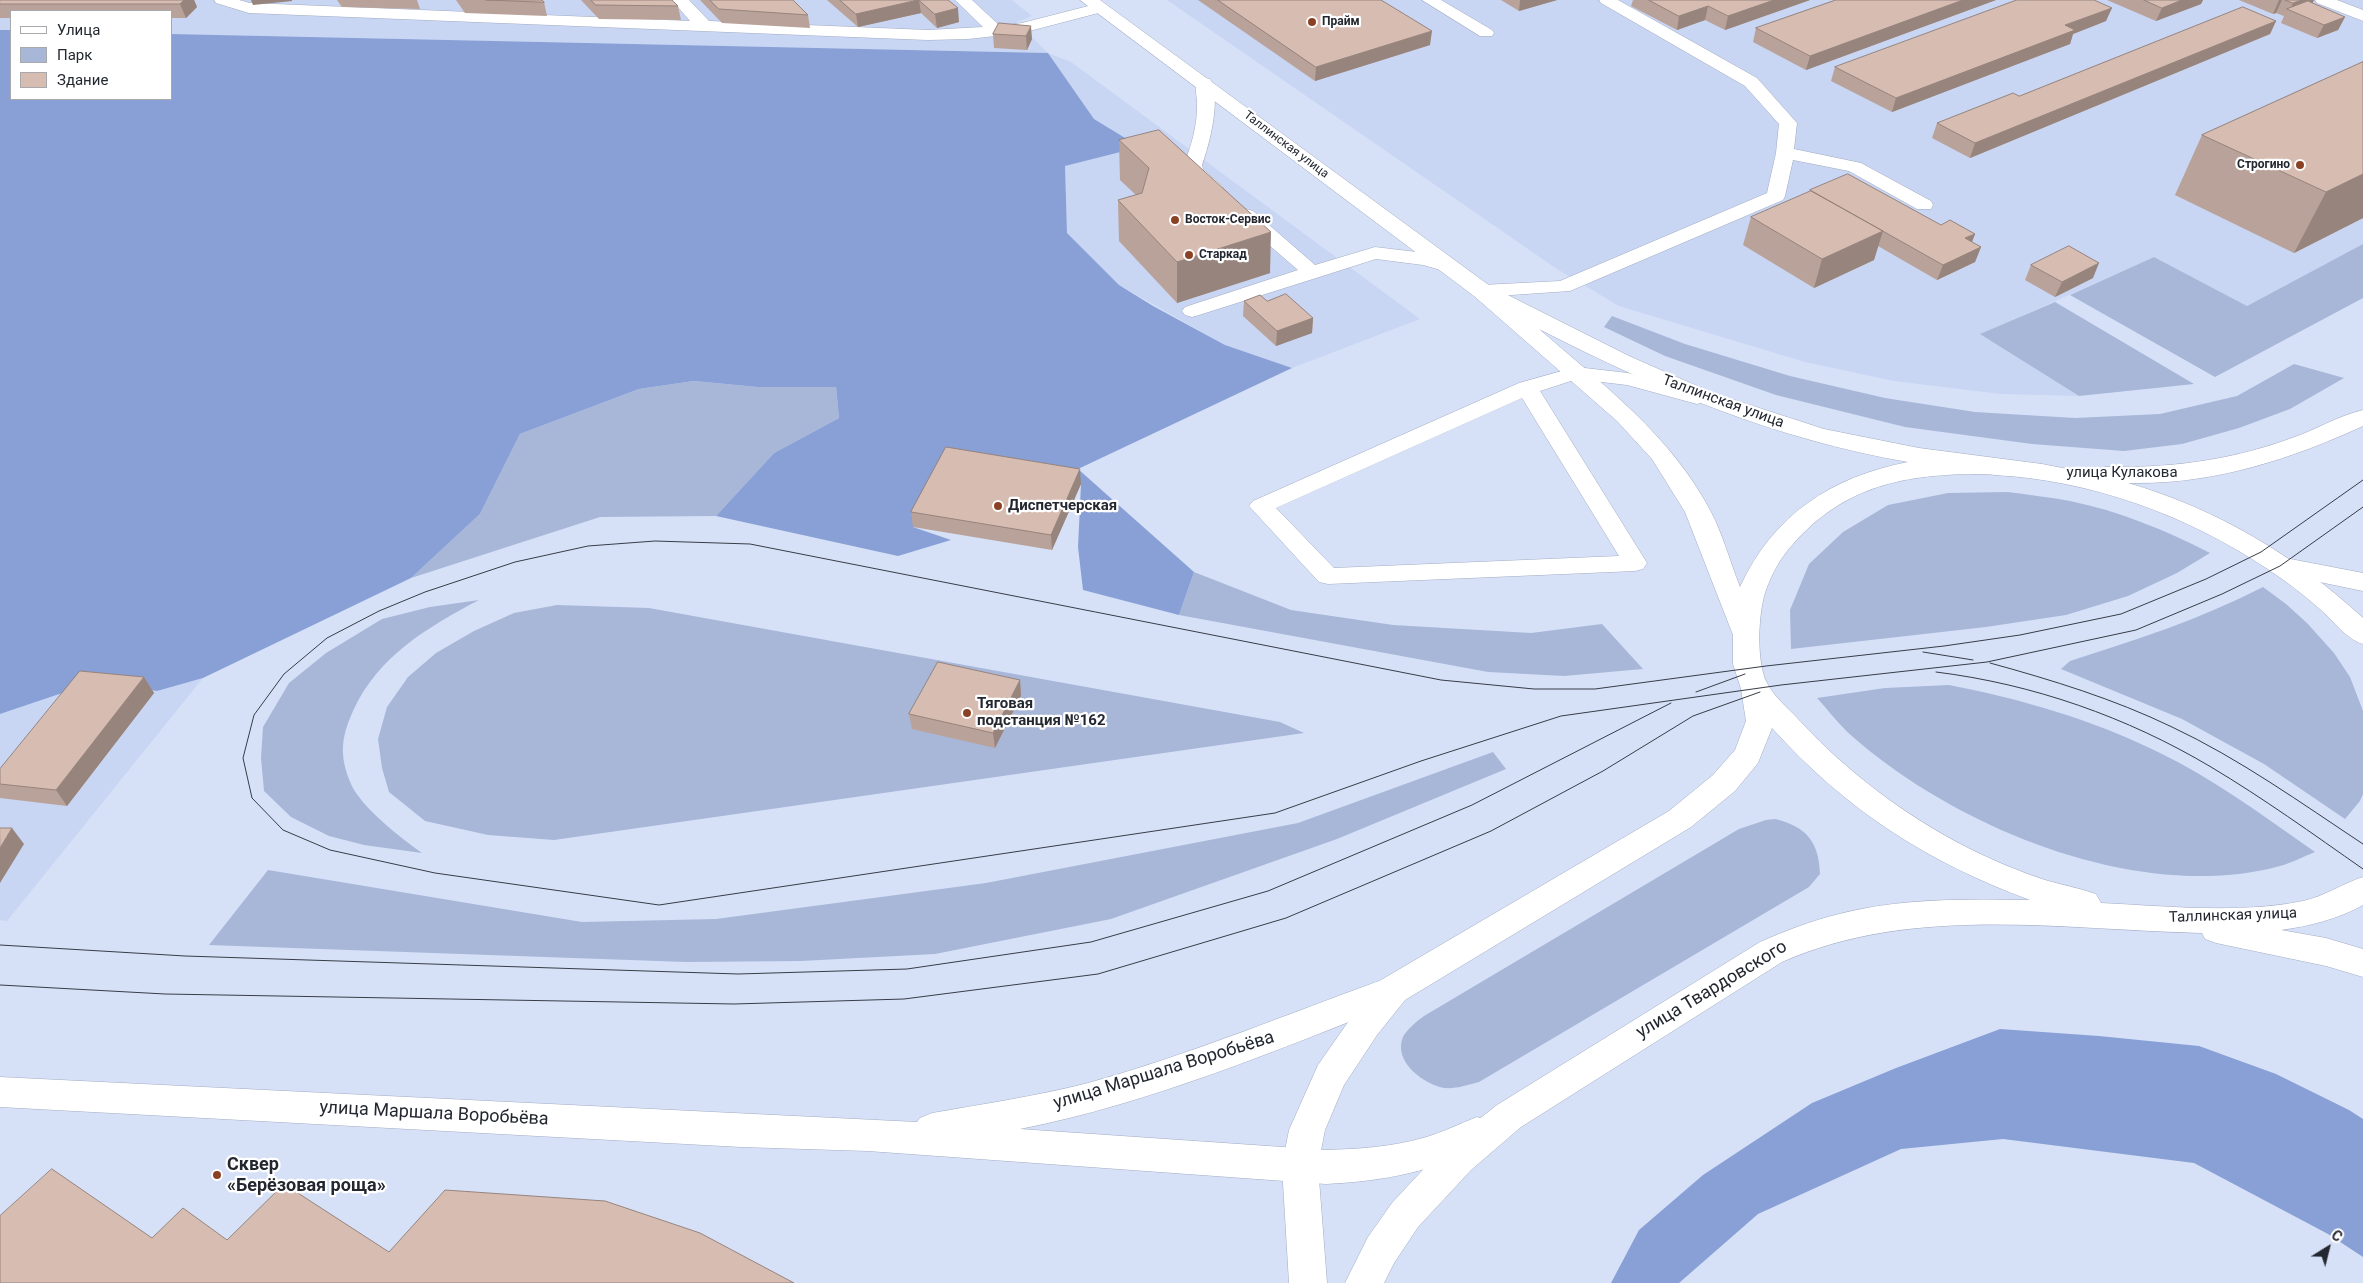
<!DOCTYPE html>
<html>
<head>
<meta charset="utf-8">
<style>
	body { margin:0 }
	#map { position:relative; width:2363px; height:1283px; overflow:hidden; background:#d6e1f8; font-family:Roboto,sans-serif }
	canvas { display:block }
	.legend { position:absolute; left:10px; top:10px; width:162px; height:90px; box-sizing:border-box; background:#fff; border:1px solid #a7a9ac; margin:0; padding:6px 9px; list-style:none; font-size:15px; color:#232730 }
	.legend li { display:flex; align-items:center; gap:10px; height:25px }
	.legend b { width:25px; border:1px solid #a7a9ac }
	.north { position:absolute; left:2303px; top:1223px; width:50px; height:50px; -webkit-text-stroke:4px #fff; paint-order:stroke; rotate:36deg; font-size:14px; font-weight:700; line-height:20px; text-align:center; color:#232730 }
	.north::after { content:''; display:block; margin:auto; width:18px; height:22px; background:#232730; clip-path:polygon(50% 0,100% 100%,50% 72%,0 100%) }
</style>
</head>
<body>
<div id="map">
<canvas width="2363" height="1283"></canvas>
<ul class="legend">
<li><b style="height:6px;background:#fff"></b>Улица</li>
<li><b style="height:14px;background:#a8b7d8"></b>Парк</li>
<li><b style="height:14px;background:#d7bcb2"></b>Здание</li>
</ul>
<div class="north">С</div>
</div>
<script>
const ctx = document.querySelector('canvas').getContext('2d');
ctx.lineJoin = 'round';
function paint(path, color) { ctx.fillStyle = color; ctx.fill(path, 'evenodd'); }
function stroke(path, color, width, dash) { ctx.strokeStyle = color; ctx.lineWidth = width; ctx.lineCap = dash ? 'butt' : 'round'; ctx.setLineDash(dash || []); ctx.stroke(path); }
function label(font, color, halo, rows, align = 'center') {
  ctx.font = font + ' Roboto,sans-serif'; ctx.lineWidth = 4.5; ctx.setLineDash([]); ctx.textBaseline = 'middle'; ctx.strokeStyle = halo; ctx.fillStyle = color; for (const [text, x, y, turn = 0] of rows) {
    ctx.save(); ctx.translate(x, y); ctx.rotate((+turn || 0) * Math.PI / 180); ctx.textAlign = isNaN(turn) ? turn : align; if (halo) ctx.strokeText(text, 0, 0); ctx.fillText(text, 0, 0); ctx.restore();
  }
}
paint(new Path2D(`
	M0,0H1012L1032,16L1017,22L1048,53L1071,62L1420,319L1292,368L1225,345L1119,285L1067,233L1065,166L1139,146L1094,119L1048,53L171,34V11H11V30H0Z
	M1167,0H2363V244L2247,306L2154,257L1981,334L2079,396L2001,394L1894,381L1805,362L1619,306L1557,269Z
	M203,678L7,921L0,920V714L95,682L157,691Z`), '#c8d5f3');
paint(new Path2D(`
	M2363,244V298L2215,377L2070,295L2154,257L2247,306Z
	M2055,302L2194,384L2079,396L1980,334Z
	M1612,316L1685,344L1790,376L1885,398L1975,412L2075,418L2160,414L2237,396L2294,364L2344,378L2290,409L2239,428L2182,444L2124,451L2032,444L1905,427L1776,395L1665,356L1604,327Z
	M694,381L757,387H836L839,418L774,453L716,516L600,517L411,578L480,514L520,434L639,389Z
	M2008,492C2029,495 2049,497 2070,501C2119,511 2165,530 2210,553L2177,573L2128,596L2066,615L1986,627L1791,649L1790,610L1809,564L1843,532L1888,505L1948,493Z
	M1194,572L1291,610L1393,625L1531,633L1602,624L1643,669L1564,676L1488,672L1179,615Z
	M2263,587L2286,604L2307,623L2334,653L2350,677L2363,711V794L2360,801L2345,819L2264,764L2182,719L2061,669L2070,661C2136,640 2201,619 2263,587Z
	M479,600C428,627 378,656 353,711C341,738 339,756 351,784C361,807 401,838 422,853L364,845L329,836L291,817L264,791L261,758L263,727L289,683L326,653L382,619L430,607Z
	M557,605L649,608L1280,722L1304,733L554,840L488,835L425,821L389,792L382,768L378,739L387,707L408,677L436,653L474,631L514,613Z
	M1949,685C2021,699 2091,719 2158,752C2214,779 2265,817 2315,852C2304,856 2292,863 2280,866C2141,904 1958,829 1853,737C1840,726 1829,711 1817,698L1885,688Z
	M1493,752L1506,769L1337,839L1111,919L935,954L801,961L686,962L209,945L268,870L582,922L716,919L986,883L1298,823Z
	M1775,819C1807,827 1819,842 1820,874L1809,887L1479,1082C1468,1085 1456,1089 1444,1088C1423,1084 1391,1060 1404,1035C1409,1028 1417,1021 1424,1016L1739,829L1766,820Z`), '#a8b7d8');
paint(new Path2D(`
	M0,30H11V99H171V34L1048,53L1094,119L1140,147L1065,166L1067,233L1119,285L1153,306L1225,345L1292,368L1078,469L1194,572L1179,615L1083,590L1078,547L1081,484L913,527L951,540L898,556L716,516L774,453L839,418L836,387H757L694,381L639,389L520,434L480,514L411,578L203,678L157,691L95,682L0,714Z
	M2000,1029L2099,1036L2199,1046L2276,1074L2349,1110L2363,1119V1257L2328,1234L2194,1163L2003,1139L1901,1149L1758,1214L1679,1283H1611L1639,1230L1703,1175L1812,1103L1896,1068Z`), '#88a0d5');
const service = new Path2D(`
	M214,0H239L250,3L690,21L672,0H689L709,21L928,30L983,27L955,0H972L1000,26L1022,23L1100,3L1106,5L1108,8L1106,11L1022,33L968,39L928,40L249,13L216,3Z
	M1422,0H1441L1492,30L1494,33L1492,36H1480Z
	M1599,0H1618L1757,78L1797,123L1794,149L1861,163L1931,201L1933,205L1931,209H1917L1849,171L1793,160L1785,196L1783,200L1570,291L1482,297L1475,295L1472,291L1475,287L1482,285L1560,281L1767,193L1776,153L1779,124L1745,86L1601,3Z
	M2315,0H2337L2363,10V21L2317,3Z
	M1204,78L1210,79C1222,97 1209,146 1202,165L1203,169L1223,187L1221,191C1206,195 1188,179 1184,165C1191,146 1197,127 1197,107C1198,98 1193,87 1198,79Z
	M1246,209L1253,211L1315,265L1375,247L1425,253L1455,262L1458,266L1455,270L1448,272L1423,265L1376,259L1199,315L1192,317L1185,315L1182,311L1185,307L1298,270L1239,219L1237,215L1239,211Z
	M1576,367L1628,373L1705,392L1708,397L1705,402L1697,404L1627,385L1577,379L1540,391L1647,563L1643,569L1635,571L1328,584L1319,582L1249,506L1253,501L1519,383ZM1522,398L1619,556L1334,568L1276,508Z`);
const minor = new Path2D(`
	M2280,557L2363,573V591L2271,572L2267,566L2271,560Z`);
const tertiary = new Path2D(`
	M1393,976L1405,980L1410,990L1405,1000C1279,1049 1152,1103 1020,1129L1326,1150C1358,1149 1391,1147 1423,1138C1441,1133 1459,1124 1477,1117L1489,1122L1495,1133L1489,1144C1434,1171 1387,1181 1326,1184L868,1151L741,1147L0,1107V1077L917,1122L920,1118L932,1113C984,1104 1037,1096 1088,1083C1193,1054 1292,1012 1393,976Z`);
const secondary = new Path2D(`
	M1080,0H1100L1490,286L1629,356L1713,393L1824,429L1919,448L2042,464L2093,474L2096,469L2105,467C2169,468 2228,461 2289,439C2314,431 2337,416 2363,410V426C2289,460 2211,485 2128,483C2217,509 2296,556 2363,618V644C2346,639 2335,622 2322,611C2310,600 2297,590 2285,581C2204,523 2110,485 2010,476C2001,476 1991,474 1981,474C1906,474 1845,485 1793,544C1781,557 1772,573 1766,590C1758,611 1756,663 1767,683C1774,697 1788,708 1798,719C1847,772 1904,815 1968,848C1992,860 2018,871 2045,880C2062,885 2079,888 2096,894L2101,903C2165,906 2240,914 2303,901C2325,896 2342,884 2363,877V905C2338,919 2310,926 2281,930L2326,938L2363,949V977L2326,966L2216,943L2205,939L2202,933C2063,930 1913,904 1782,962L1521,1127L1471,1170L1418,1227L1394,1263L1384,1283H1345L1368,1237L1392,1203L1445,1146L1497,1105L1760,942C1785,931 1811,921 1839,914C1901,898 1967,899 2030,900C1927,862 1846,810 1772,728L1758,763L1735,791L1691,827L1405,1000L1377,1035L1344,1085L1325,1130L1318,1166L1327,1283H1289L1282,1166L1289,1130L1318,1065L1353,1015L1381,980L1669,811L1713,775L1735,750L1746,721L1741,689L1733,664V635L1685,512L1652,459L1617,421L1474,296ZM1539,329C1658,390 1775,439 1908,462C1831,477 1773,515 1740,587C1730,562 1723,535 1711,512C1671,435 1602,384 1539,329Z`);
stroke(service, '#a2acc2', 1);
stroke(minor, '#a2acc2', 1);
stroke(tertiary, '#a2acc2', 1);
stroke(secondary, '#a2acc2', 1);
paint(service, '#fff');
paint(minor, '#fff');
paint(tertiary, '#fff');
paint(secondary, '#fff');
stroke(new Path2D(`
	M2363,480L2261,552L2206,579L2121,614L2020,635L1944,646L1766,666L1595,689H1534L1441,680L750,544L655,541L588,546L515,562L425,592L379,611L327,638L284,674L254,715L243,758L252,798L283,830L330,850L435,873L659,905L1275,813L1421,761L1561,716L1781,685L1987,662L2136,630L2222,594L2280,566L2363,507
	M1923,652L1973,660
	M1990,663C2052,680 2114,699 2172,727C2240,759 2301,803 2363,844
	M1936,672C2033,684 2127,717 2211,767C2263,798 2313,834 2363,869
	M1696,692L1745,674
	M0,945L185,956L738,974L907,969L1091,942L1268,891L1472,805L1671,703
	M0,985L165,994L734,1004L904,999L1098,974L1286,918L1491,831L1603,771L1693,716L1760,692`), '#373c46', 1);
paint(new Path2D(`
	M0,0H194L197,7L186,18H171V11H11V18H0Z
	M337,0H417L420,9L342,7Z
	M456,0H542L544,2L547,16L465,13Z
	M581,0H672L678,6L681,20L599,19Z
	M700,0H793L808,15L810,28L722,23Z
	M827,0H948L959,22L937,28L921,13L858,27Z
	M1198,0H1381L1430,45L1315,81Z
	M1501,0H1557L1519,11Z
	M1633,0H1810L1725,30L1705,20L1677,30L1631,6Z
	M1836,0H1996L1806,70L1753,42L1756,28Z
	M2107,0H2203L2201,4L2156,21Z
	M2239,0H2314L2312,3L2345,17L2338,30L2317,38L2281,23L2284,16L2276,13L2273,14Z
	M2106,21L2073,34L2070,44L1892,112L1831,81L1835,67Z
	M2276,21L2270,34L1970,158L1932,138L1937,123L2019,96Z
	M999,23L1032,39L1027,50L994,48L993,34Z
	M2363,62V218L2294,253L2175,195L2202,135Z
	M1119,140L1270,273L1177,303L1119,241L1118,200L1136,195L1120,180Z
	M1751,217L1975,234L1972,242L1981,247L1975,262L1937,280L1878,246L1874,260L1814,288L1743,245Z
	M2031,265L2093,278L2055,297L2025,280Z
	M1244,301H1267L1313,318L1312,333L1276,346L1243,316Z
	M1081,484L1052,550L913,527L911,512Z
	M144,677L154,693L67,806L0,798V769Z
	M1020,680L1021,696L995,748L912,729L909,714Z`), '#b9a299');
paint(new Path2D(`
	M184,0H194L197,7L186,18L180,4Z
	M251,0H292V1L253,5Z
	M919,0L921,13L858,27L856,14Z
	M1520,0H1557L1519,11Z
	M1774,0H1810L1725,30L1728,16Z
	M1963,0H1996L1806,70L1810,56Z
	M2182,0H2203L2201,4L2156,21L2162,8Z
	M2279,0H2282L2276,13L2273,14Z
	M2302,0H2314L2310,8L2290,10L2293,3Z
	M1708,6L1705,20L1677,30L1679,16Z
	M958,8L959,22L937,28L935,14Z
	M2112,8L2106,21L2073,34L2070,44L1892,112L1896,98L2065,25Z
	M2345,17L2338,30L2317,38L2324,25Z
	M2276,21L2270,34L1970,158L1975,143Z
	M1031,26L1032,39L1027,50L1026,36Z
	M1432,31L1430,45L1315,81L1316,67Z
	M2363,174V218L2294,253L2326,192Z
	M1883,231L1874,260L1814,288L1822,259Z
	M1271,232L1270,273L1177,303V262Z
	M1975,234L1969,249L1965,238Z
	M1981,247L1975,262L1937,280L1943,265Z
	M2099,263L2093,278L2055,297L2062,282Z
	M1313,318L1312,333L1276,346L1277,331Z
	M1080,469L1081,484L1052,550L1051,535Z
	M144,677L154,693L67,806L56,790Z
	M1020,680L1021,696L995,748L993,733Z
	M12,828L24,844L0,883V848Z`), '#96847d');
const building = new Path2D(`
	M0,0H184L180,4H0Z
	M486,0H542L544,2Z
	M591,0H672L678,6L596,5Z
	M710,0H793L808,15L719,9Z
	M840,0H918L856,14Z
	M919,0H948L958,8L935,14Z
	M1218,0H1381L1432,31L1316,67Z
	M1649,0H1774L1728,16L1708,6L1679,16Z
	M1836,0H1963L1810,56L1756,28Z
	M2017,0H2094L2112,8L2065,25L2075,30L1896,98L1835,67Z
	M2144,0H2182L2162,8Z
	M2285,0H2302L2293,3Z
	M2308,1L2345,17L2324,25L2287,9Z
	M2243,7L2276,21L1975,143L1937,123L2013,93L2019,96Z
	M999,23L1031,26L1026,36L993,34Z
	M2363,62V174L2326,192L2202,135Z
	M1159,130L1271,232L1177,262L1118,200L1142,193L1149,168L1119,140Z
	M1848,174L1941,225L1950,220L1975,234L1965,238L1981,247L1943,265L1810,190Z
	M1811,191L1883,231L1822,259L1751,217Z
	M2069,246L2099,263L2062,282L2031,265Z
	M1286,294L1313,318L1277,331L1244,301L1260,295L1267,301Z
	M946,447L1080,469L1051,535L911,512Z
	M938,662L1020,680L993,733L909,714Z
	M80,671L144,677L56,790L0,784V769Z
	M0,828H12L0,848Z
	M52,1169L152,1238L183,1208L227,1240L284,1184L389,1252L445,1190L605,1201L700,1233L794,1283H0V1216Z`);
paint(building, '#d7bcb2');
stroke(building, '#96847d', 1);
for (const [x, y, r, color] of [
	[1312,22,5,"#8b4224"],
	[2300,165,5,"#8b4224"],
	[1175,220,5,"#8b4224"],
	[1189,255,5,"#8b4224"],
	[998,506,5,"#8b4224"],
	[967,713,5,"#8b4224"],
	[217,1175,5,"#8b4224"]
]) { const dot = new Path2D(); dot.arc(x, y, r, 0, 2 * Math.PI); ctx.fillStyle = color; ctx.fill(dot); stroke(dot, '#fff', 2); }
label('bold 12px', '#232730', '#fff', [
	["Прайм",1322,22],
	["Строгино",2290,165,"right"],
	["Восток-Сервис",1185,220],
	["Старкад",1199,255]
], 'left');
label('12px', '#232730', '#fff', [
	["Таллинская улица",1286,145,37]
]);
label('15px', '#232730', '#fff', [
	["Таллинская улица",1723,402,20],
	["улица Кулакова",2122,473],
	["Таллинская улица",2233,916,-2]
]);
label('bold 15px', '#232730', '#fff', [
	["Диспетчерская",1008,506],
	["Тяговая",977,704],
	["подстанция №162",977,721]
], 'left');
label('18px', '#232730', '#fff', [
	["улица Твардовского",1712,990,-31],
	["улица Маршала Воробьёва",1164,1071,-17],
	["улица Маршала Воробьёва",434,1114,3]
]);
label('bold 18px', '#232730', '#fff', [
	["Сквер",227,1165],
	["«Берёзовая роща»",227,1186]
], 'left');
</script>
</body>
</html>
